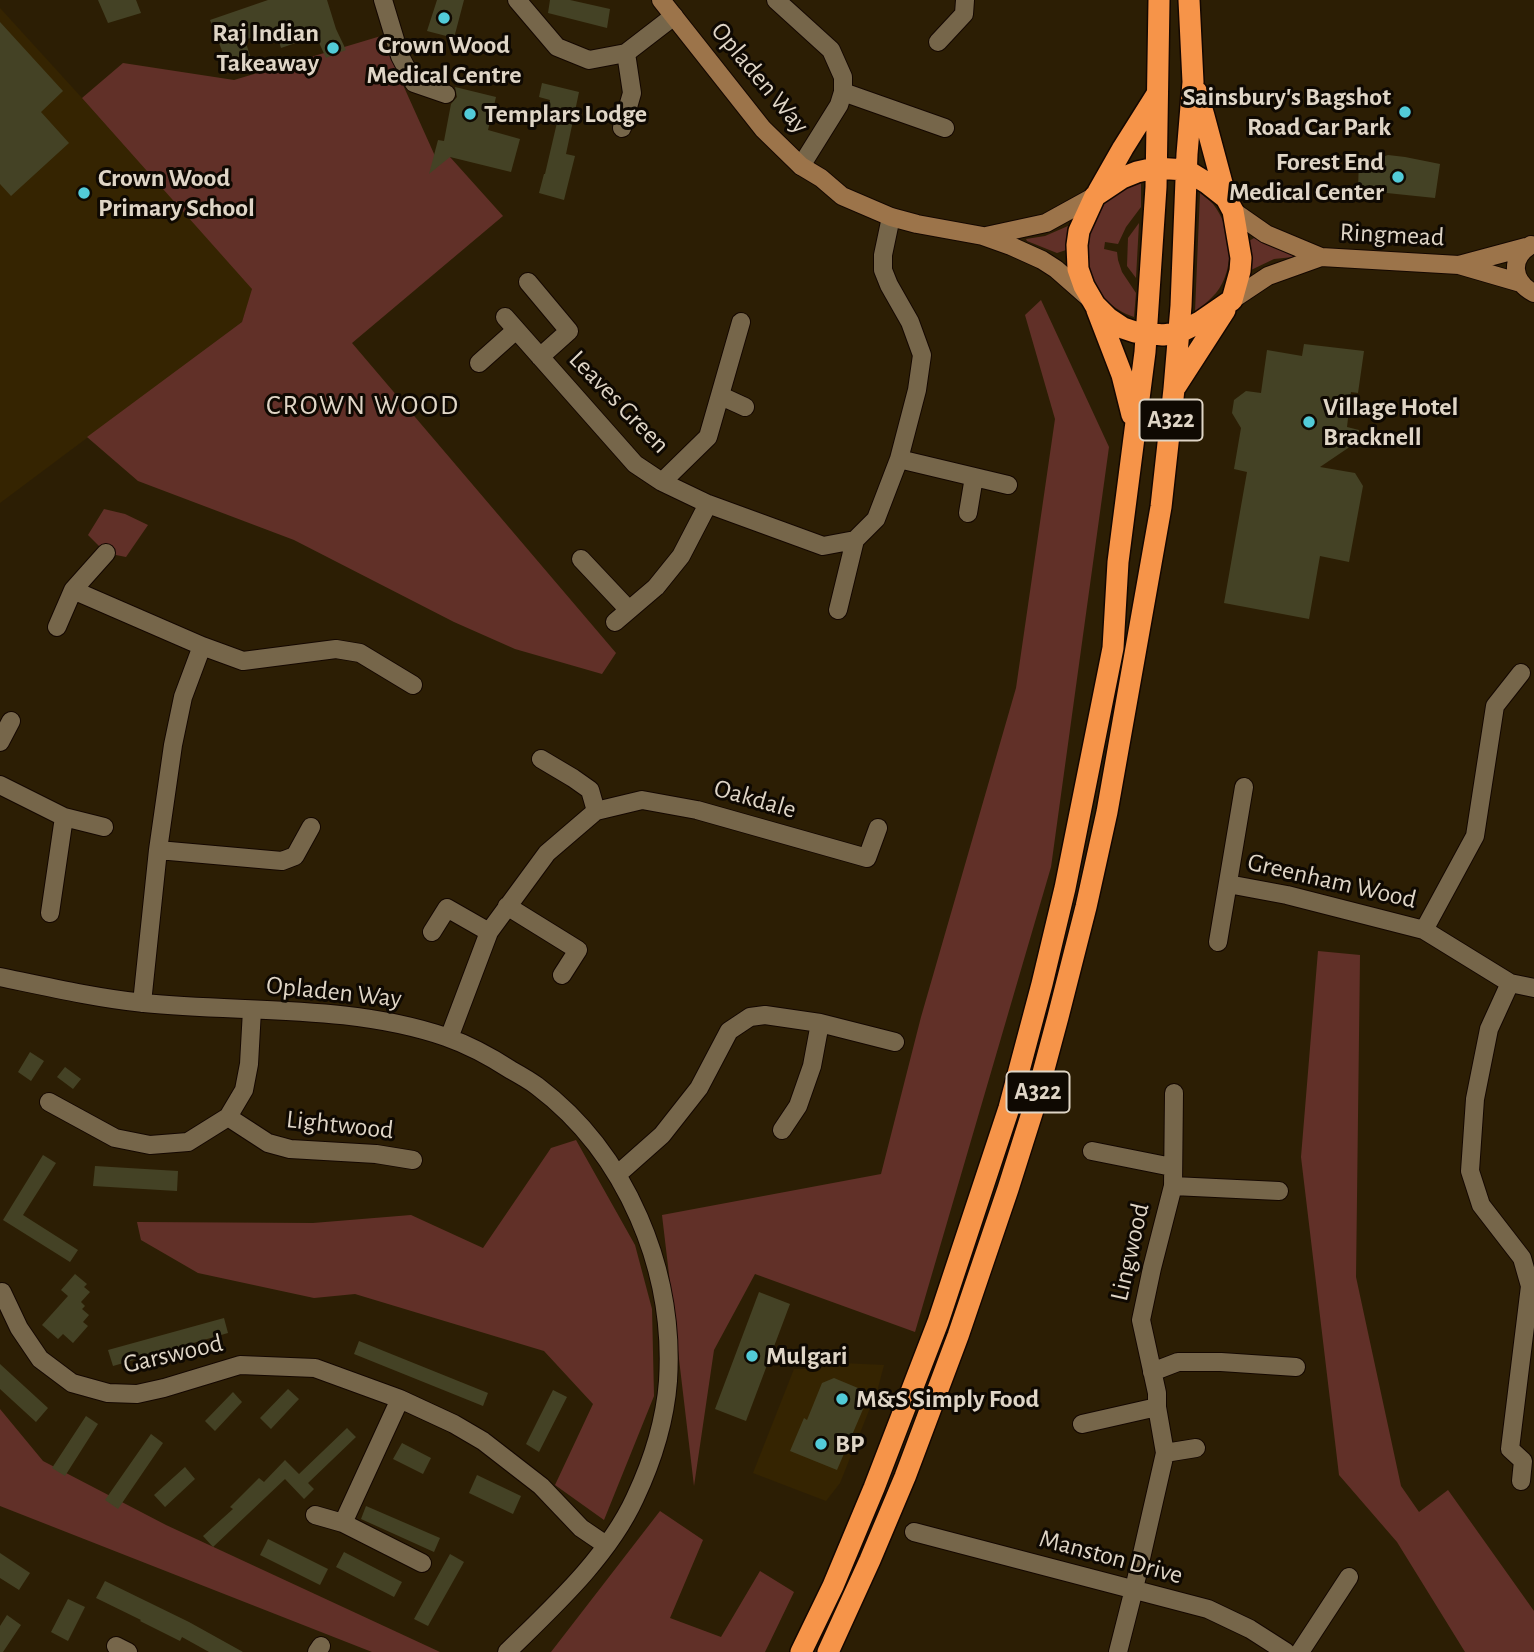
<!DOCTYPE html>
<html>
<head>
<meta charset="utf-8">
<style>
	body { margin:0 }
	canvas { display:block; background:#2c1e04 }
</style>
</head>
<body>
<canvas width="1534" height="1652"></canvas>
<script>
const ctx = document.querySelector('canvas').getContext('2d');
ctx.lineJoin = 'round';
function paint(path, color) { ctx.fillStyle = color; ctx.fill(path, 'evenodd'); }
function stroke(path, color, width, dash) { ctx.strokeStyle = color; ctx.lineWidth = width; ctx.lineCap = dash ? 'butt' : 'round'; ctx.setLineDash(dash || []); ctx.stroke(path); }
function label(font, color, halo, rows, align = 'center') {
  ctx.font = font + ' "Alegreya Sans",sans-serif'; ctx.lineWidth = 6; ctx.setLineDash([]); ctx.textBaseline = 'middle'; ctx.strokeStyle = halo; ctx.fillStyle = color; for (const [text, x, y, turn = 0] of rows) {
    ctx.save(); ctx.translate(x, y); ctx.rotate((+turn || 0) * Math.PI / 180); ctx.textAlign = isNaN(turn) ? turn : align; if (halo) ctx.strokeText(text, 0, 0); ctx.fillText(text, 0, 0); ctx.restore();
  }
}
paint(new Path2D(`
	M0,8L82,98L253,289L242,322L0,503Z
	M841,1363L884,1365L878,1388L840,1483L826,1501L753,1473L794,1369H809L823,1365Z`), '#352401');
paint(new Path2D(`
	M381,36L435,156L450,157L503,216L352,343L616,653L602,674L515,649L454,622L294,540L138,481L87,437L242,322L252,289L82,98L123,63L234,80Z
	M1141,181V207L1126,227L1118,244L1105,242L1104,249L1117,252L1118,260L1122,272L1136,293L1134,317C1129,315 1123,313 1119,310C1075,283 1078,216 1120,190C1126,186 1134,184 1141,181Z
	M1200,193C1204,196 1209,200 1213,204C1232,228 1236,268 1216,293C1210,300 1202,306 1195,312Z
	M1139,223L1136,278L1127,266L1128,238Z
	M1068,226L1066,250L1057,253L1027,241L1026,239L1045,236Z
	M1254,238L1292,255L1293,257L1274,259L1251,270L1249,269L1251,253L1249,241Z
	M1041,300L1109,447L1051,867L915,1332L755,1274L714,1350L694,1486L662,1215L881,1174L921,1017L1016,688L1055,419L1025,315Z
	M104,509L125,514L148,525L126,557L106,553L88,535Z
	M1318,951L1360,955L1356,1277L1401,1486L1419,1512L1448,1490L1534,1611V1652H1465L1397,1542L1339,1475L1301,1157Z
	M576,1140L635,1245L652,1309L654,1396L604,1520L555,1485L593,1404L544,1351L355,1294L314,1298L198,1273L141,1240L137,1222L313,1223L411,1215L483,1248L551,1148Z
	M0,1409L43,1461L166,1525L440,1652H372L0,1506Z
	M660,1511L703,1540L670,1618L721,1637L760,1571L794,1592L765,1652H551Z`), '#613028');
paint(new Path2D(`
	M98,0H136L141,13L108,23Z
	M268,0H327L336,29L346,50L326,58L316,36L281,48L275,29L245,40L254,68L231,74L210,20Z
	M437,0H464L454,38L427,31Z
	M550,0H570L610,9L607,28L548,13Z
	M0,22L63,91L41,112L69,143L11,196L0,184Z
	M542,83L579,92L566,154L575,156L564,200L539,193L544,174H545L559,114L548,111L550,100L539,97Z
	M455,87L496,97L488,130L520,139L511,172L450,157L429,174L438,140L444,141L451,104L457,97Z
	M1388,155L1405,157L1440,164L1435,198L1358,190L1359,159L1373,160Z
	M1304,344L1364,351L1358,393L1351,392L1347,427L1359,430L1356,447L1351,446L1320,467L1355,473L1363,486L1349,562L1320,556L1309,619L1224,603L1247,472L1234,469L1241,428L1232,413L1234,400L1246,391L1261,393L1267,350L1302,356Z
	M30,1052L44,1061L31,1081L18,1072Z
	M65,1067L81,1079L73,1089L57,1077Z
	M43,1155L56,1163L23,1215L78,1250L70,1262L3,1220Z
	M95,1166L178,1171L177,1191L93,1186Z
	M75,1274L87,1284L84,1287L90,1292L81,1302L85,1306L82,1309L89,1315L83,1322L88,1326L73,1343L63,1334L58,1339L42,1325L68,1296L61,1290Z
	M759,1292L790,1304L746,1421L715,1409Z
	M224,1318L228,1333L113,1366L108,1350Z
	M359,1341L488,1393L483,1406L354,1354Z
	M0,1364L48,1408L36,1422L0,1389Z
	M834,1378L870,1393L837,1470L790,1451L804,1418L807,1420L822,1383Z
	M288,1389L299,1399L271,1429L260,1418Z
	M553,1390L567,1397L539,1452L526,1444Z
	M233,1392L242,1402L215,1431L205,1421Z
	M86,1416L98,1424L65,1476L52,1468Z
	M347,1428L356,1437L308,1483L314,1489L304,1499L285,1479L213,1547L203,1536L233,1509L230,1507L259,1478L264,1482L285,1460L299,1474Z
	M151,1434L163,1443L118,1509L105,1500Z
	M402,1443L431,1458L423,1474L393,1459Z
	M185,1467L195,1479L165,1507L154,1495Z
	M477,1475L521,1496L513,1514L469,1493Z
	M366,1506L440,1538L434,1552L361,1519Z
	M268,1539L328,1569L320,1585L260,1555Z
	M344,1552L402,1582L394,1597L336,1567Z
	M0,1553L30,1573L19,1590L0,1578Z
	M450,1554L464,1562L428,1626L414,1619Z
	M105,1581L189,1622L243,1652H209L182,1637L180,1641L140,1621L141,1620L96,1598Z
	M68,1599L85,1607L68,1641L51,1632Z
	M7,1615L21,1625L3,1652H0V1626Z`), '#444225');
const street = new Path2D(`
	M383,0L400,56L414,83L446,94
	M517,0L557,47L589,60L626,53L674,16
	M776,0L831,50L843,77V92L839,105L801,166
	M938,42L964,14L965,0
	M843,92L945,128
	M622,128L632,93L626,53
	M528,282L569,331L540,357
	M505,317L635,464L662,482L708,504L823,546L855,540L876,519L899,459L917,390L922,355L910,322L889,285L883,270V255L891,217
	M479,363L516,330
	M721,396L745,407
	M899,459L1008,485
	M662,482L708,437L741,322
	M968,513L974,477
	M581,559L629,610
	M73,590L202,646L243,661L336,649L360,653L413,685
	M838,610L855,540
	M615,622L656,587L681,556L708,504
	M57,627L73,590L106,553
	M0,742L11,721
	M541,759L573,778L590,790L596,811
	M0,785L64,817L104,827
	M158,850L282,861L295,856L311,827
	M1228,884L1287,895L1424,930L1510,983L1534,988
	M507,906L578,950L562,975
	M50,913L64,817
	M1424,930L1475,836L1495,706L1521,673
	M432,932L447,908L489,932
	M1218,942L1244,787
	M0,977C48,987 96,998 144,1003C244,1013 350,1004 446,1037C469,1045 491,1057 511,1070C520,1075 529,1080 537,1086C627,1154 675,1270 668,1381C665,1421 652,1462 635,1498C608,1557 553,1607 507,1652
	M1510,983L1489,1029L1475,1099L1470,1171L1481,1205L1522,1258L1530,1286L1510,1449L1523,1461L1521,1481
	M142,1003L158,850L173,745L183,697L202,646
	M449,1038L489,932L547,853L596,811L642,800L697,810L867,858L878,828
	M49,1102L115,1138L150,1145L188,1142L228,1117L244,1090L249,1064L252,1010
	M228,1117L268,1143L290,1149L376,1154L413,1160
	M782,1130L798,1106L812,1066L820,1023
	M1092,1151L1172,1167
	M618,1174L662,1135L699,1088L729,1031L750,1017L765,1015L820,1023L895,1042
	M1173,1186L1279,1191
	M2,1292L19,1328L40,1359L72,1383L108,1393L137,1394L164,1388L240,1365L315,1368L400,1399L454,1424L483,1441L541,1486L581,1528L606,1545
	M1152,1372L1178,1362H1221L1296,1367
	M1082,1424L1157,1407
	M1165,1453L1196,1448
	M315,1515L343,1523L422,1563
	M343,1523L400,1399
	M914,1532L1208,1609L1250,1629L1286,1652
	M116,1646L128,1652
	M317,1652L321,1646
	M1118,1652L1134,1589L1165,1453L1157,1407V1393L1141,1320L1152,1268L1173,1186L1174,1093
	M1300,1652L1349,1577`);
const secondary = new Path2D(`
	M661,0L763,129L801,166L821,178L842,196L891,217L917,224L983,236L1011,246L1042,260L1056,269L1089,298
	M1233,211L1266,234L1321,257L1459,265L1521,283
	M986,236L1046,223L1095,196
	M1531,245C1509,258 1512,282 1534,293
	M1459,265L1526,247
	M1232,300L1268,276L1321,257`);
const highway = new Path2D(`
	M1197,92L1204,116L1226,198
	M1155,168L1186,170L1207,183L1226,198L1233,211L1241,258L1240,271L1232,300L1200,322L1178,333L1163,335L1135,332L1123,328L1108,318L1095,305L1084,286L1078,269L1077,245L1079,231L1095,196L1122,178L1137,172Z
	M1098,192L1123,148L1157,94
	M1097,310L1122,375L1132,415
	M1176,386L1225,310
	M801,1652L833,1586L874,1488L938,1322L1009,1108L1042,984L1065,888L1113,648L1118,562L1145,352L1156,187L1159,0
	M828,1652L870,1560L905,1477L958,1336L1008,1189L1033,1110L1058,1017L1086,907L1107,812L1161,507L1174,389L1181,306L1187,154L1193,82L1189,0`);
stroke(street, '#140700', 20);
stroke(secondary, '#140700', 20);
stroke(highway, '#140700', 24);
stroke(street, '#76664a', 18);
stroke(secondary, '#9c744a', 18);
stroke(highway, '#f69449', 21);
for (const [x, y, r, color] of [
	[444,18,7,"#52cbd8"],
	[333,48,7,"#52cbd8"],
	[1405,112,7,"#52cbd8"],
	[470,114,7,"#52cbd8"],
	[1398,177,7,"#52cbd8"],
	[84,193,7,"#52cbd8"],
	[1309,422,7,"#52cbd8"],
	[752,1356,7,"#52cbd8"],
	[842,1399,7,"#52cbd8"],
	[821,1444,7,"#52cbd8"]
]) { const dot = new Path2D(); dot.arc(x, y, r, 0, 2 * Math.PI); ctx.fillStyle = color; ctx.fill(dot); stroke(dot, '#0f0902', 2.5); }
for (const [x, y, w] of [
	[1171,420,63],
	[1038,1092,63]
]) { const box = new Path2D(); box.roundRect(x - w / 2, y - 20.5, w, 41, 5); ctx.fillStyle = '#0f0902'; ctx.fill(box); stroke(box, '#dfd5c6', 2); }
label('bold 24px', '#dfd5c6', null, [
	["A322",1171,420],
	["A322",1038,1092]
]);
label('bold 26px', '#dfd5c6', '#0f0902', [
	["Raj Indian",319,33,"right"],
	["Takeaway",319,63,"right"],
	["Crown Wood",444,45,"center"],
	["Medical Centre",444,75,"center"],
	["Sainsbury's Bagshot",1391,97,"right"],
	["Road Car Park",1391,127,"right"],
	["Templars Lodge",484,114],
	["Forest End",1384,162,"right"],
	["Medical Center",1384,192,"right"],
	["Crown Wood",98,178],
	["Primary School",98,208],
	["Village Hotel",1323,407],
	["Bracknell",1323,437],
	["Mulgari",766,1356],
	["M&S Simply Food",856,1399],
	["BP",835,1444]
], 'left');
label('26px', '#dfd5c6', '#0f0902', [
	["Opladen Way",760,78,50],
	["Ringmead",1392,235,3],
	["Leaves Green",619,402,46],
	["Oakdale",755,799,16],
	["Greenham Wood",1332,881,13],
	["Opladen Way",334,992,6],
	["Lightwood",340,1125,6],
	["Lingwood",1130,1252,-77],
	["Garswood",173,1354,-13],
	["Manston Drive",1111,1557,15]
]);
ctx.letterSpacing = '2px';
label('28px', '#dfd5c6', '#0f0902', [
	["CROWN WOOD",363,406]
]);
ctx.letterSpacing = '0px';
</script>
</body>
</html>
